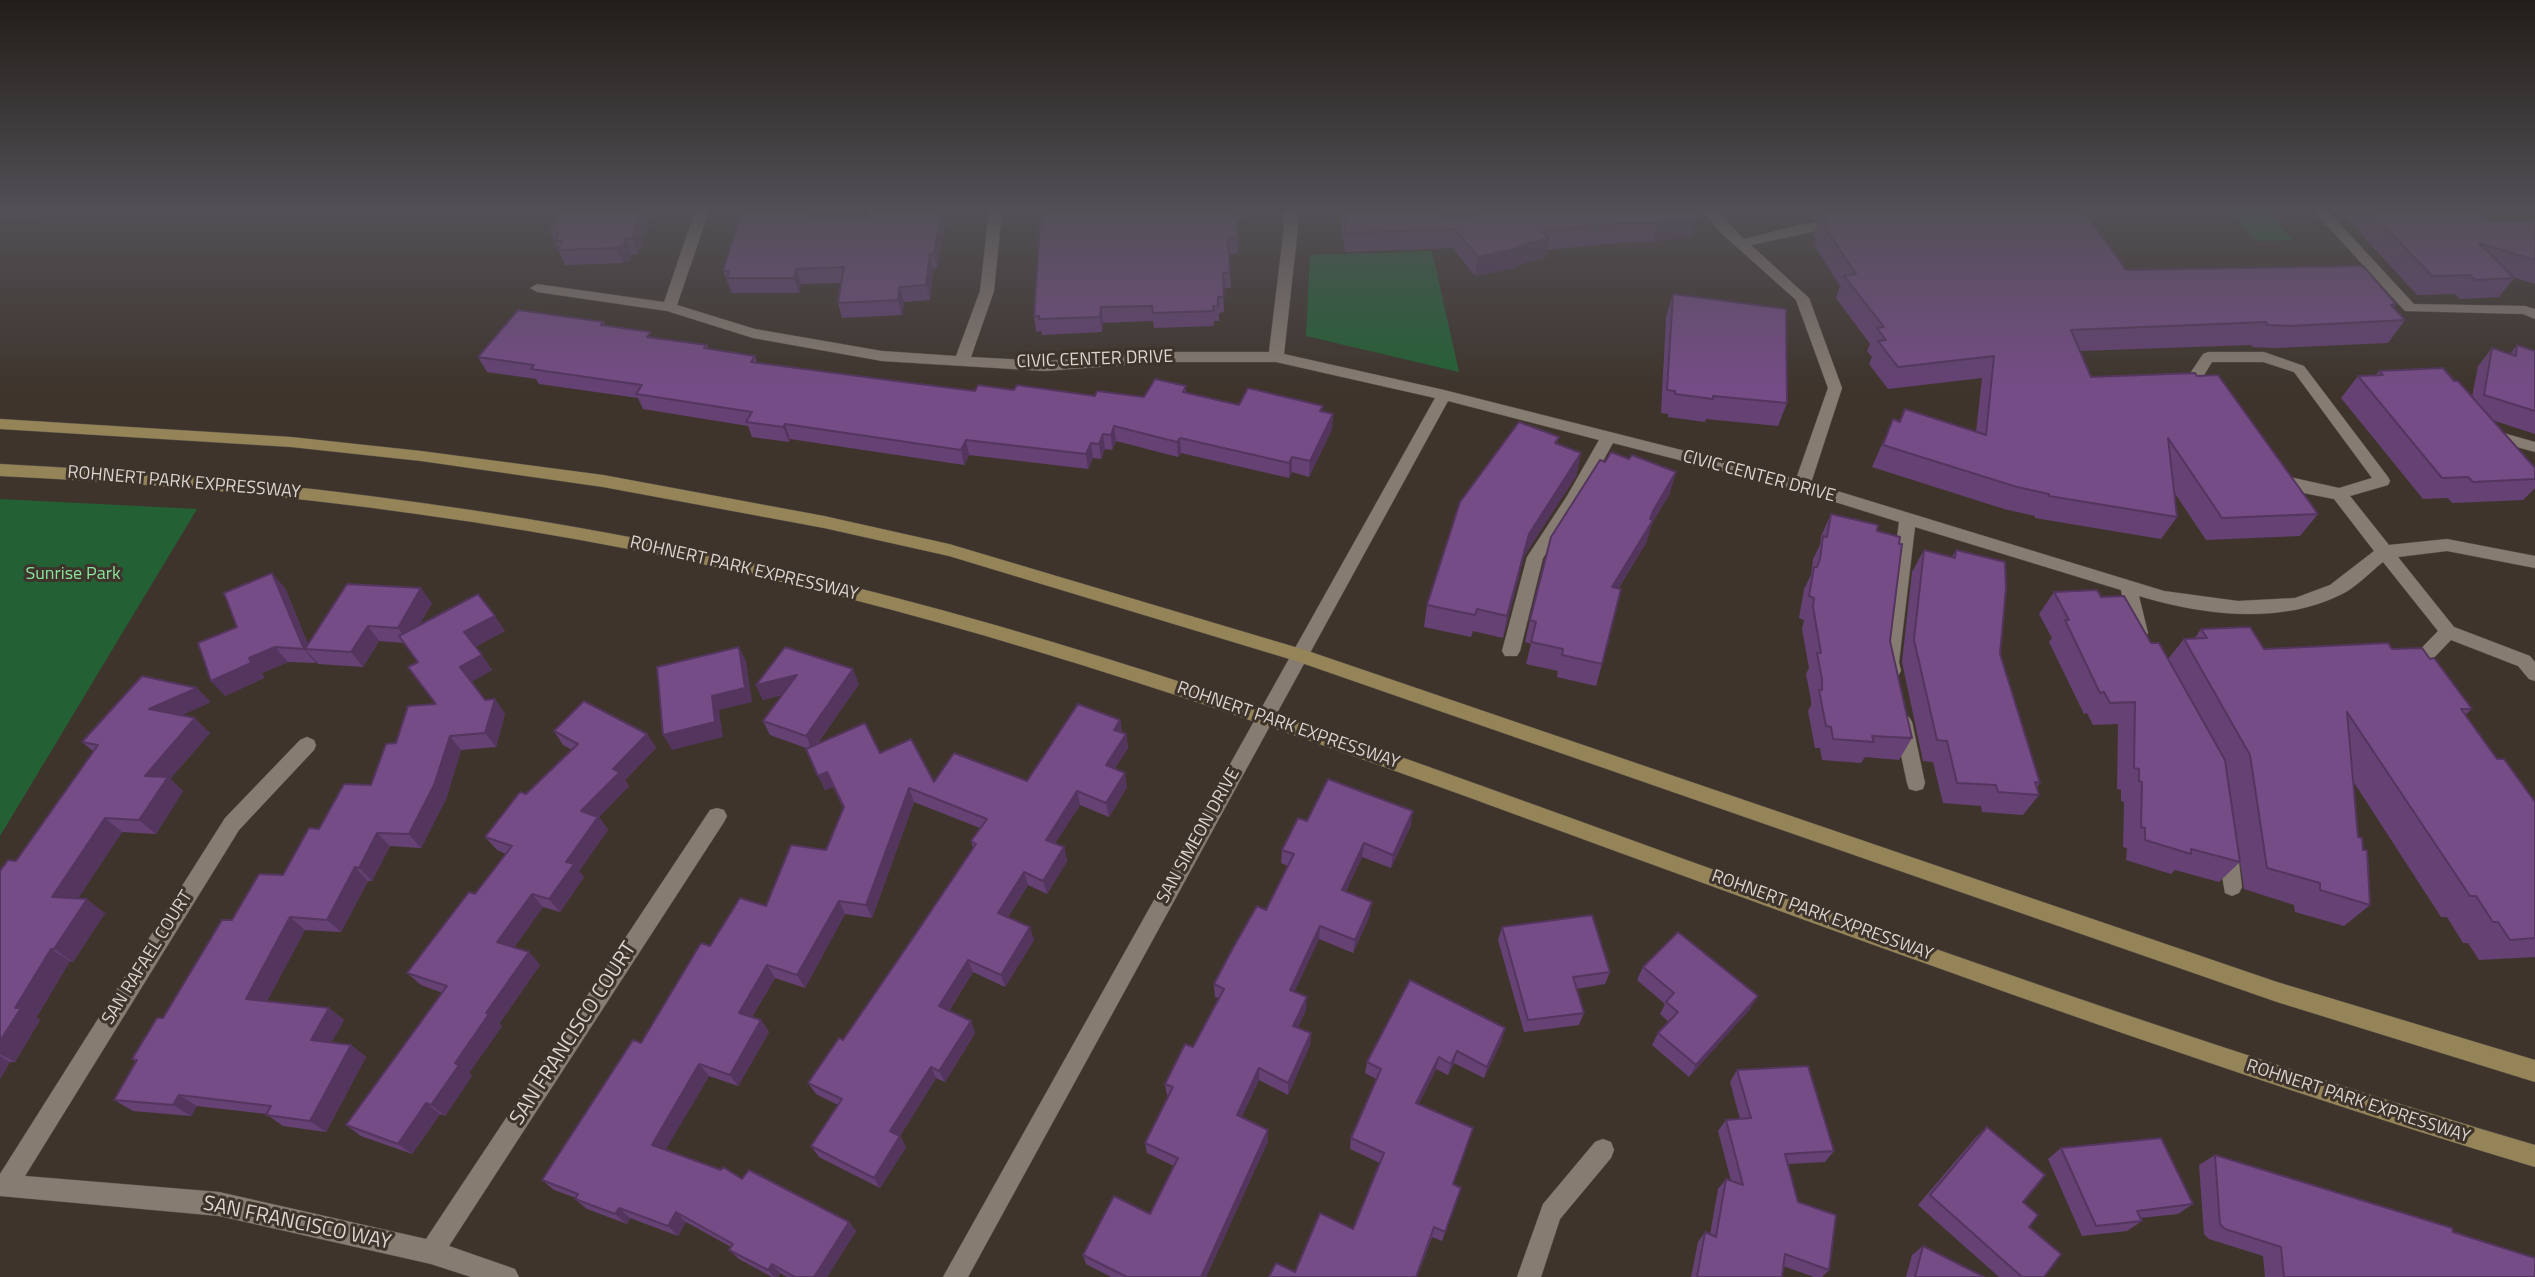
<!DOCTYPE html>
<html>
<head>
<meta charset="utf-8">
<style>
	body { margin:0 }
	canvas { display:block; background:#3e342c }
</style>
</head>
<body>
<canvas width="2535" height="1277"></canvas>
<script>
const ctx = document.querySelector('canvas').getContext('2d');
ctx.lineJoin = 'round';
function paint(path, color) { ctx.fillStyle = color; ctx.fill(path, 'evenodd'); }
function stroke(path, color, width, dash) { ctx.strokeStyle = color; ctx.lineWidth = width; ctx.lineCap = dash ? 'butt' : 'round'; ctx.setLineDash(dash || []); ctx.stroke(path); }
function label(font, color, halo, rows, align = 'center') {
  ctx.font = font + ' "Titillium Web",sans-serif'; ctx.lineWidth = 6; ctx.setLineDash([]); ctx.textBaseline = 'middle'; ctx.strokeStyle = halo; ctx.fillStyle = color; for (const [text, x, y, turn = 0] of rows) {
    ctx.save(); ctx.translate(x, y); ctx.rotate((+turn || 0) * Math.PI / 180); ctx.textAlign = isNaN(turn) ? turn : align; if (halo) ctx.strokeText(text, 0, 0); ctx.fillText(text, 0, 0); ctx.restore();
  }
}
paint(new Path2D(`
	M2229,211H2268L2292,240L2255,241Z
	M1432,251L1459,372L1306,336L1310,255Z
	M0,499L197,509L0,836Z`), '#236134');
const minor = new Path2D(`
	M695,211H709L677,305L755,329L882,351L956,356L980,291L989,211H1002L994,291L971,357L1045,361L1166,352H1269L1284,227L1282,211H1295L1298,227L1284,354L1444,390L1796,479L1828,388L1796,300L1721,233L1703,211H1717L1744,239L1798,225L1845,219V225L1751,245L1809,298L1842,388L1811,483L2164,591L2238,601L2295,598L2330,585L2374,551L2334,499L2273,487L2268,480L2270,476L2276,474L2339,488L2372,478L2294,372L2263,362H2212L2204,375L2216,391L2208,396L2203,395L2189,375L2203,354L2208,352H2264L2304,366L2388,477L2390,481L2388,485L2350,496L2389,545L2447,539L2535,556V568L2447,551L2398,557L2454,627L2530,656L2535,662V681L2529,679L2518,666L2451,640L2425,667L2424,675H2412L2406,666L2409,661L2438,631L2383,562C2370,572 2356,588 2340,595C2279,625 2202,615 2139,596L2148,633L2145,638H2133L2130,633L2121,590L1915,527L1899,662L1901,671L1898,676H1886L1881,662L1899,522L1800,491L1613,443L1579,504L1543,558L1520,651L1517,656H1505L1502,651L1527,557L1567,496L1599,440L1448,401L968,1277H943L1435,398L1276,362H1166L1045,371L882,361L753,338L667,311L537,292L530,288L537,284L664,302Z
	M2314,211H2328L2414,304L2525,306L2535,309V319L2523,314L2405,311Z
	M2489,429L2535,442V452L2484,438L2481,434L2484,430Z
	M1903,715L1909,717L1912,722L1925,783L1923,789L1916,791L1909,789L1907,783L1894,722L1897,717Z
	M307,737L314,740L316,745L314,750L239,830L25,1176L219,1192L426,1239L710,810L717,808L724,810L727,816L724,822L449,1246L515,1269L519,1277H471L431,1264L219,1216L0,1196V1174L225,818L300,740Z
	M2227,838L2234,841L2237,847L2242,887L2239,893L2232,896L2225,893L2217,847L2220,841Z
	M1603,1139L1611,1142L1614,1150L1611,1158L1560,1219L1541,1277H1517L1543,1204L1595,1142Z`);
const secondary = new Path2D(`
	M0,419L291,437L421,451L603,475L824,516L949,544L1305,650L2277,982L2535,1060V1082L2277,1002L1296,661L949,556L824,528L603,487L421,461L291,447L0,429Z
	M0,464C283,478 563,514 838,583C1125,654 1403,757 1681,858C1964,960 2247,1060 2535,1145V1167C2221,1073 1915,960 1607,848C1354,755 1100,662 839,596C563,526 283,489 0,476Z`);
stroke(minor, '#585048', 1);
stroke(secondary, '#585048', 1);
paint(minor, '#877c72');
paint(secondary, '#958458');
paint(new Path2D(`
	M0,211H59L54,216L0,218Z
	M654,211L638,254H632L629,261L623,263L565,265L550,232Z
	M868,211H947L937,268L933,269L930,300L904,302L902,315L842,318L838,303L842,283L801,284L799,293H732L723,271L823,219L867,217Z
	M1041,211H1241L1242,222H1237L1238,253L1229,254L1231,288H1223L1224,312L1219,313V321H1214V326L1154,328L1153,321L1103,323L1102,332L1042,335L1041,331L1036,332L1034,316Z
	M1338,211H1694L1692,237L1652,242L1617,243L1546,250L1545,257L1515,266V268L1475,276L1453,248L1345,252Z
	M1805,211H2084L2126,270L2396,304L2394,307L2405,320L2388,343L2275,348L2253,347L2251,345L2080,351L2091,377L2318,514L2300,536L2206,540L2174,492L2177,517L2161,539L2035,518V516L2004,509L1872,467L1893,419L1899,421L1905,409L1976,432L1982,378L1888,389L1869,364L1872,357L1867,351L1870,344L1836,298L1840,286L1814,245L1816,239L1813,235L1819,219L1814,220Z
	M2340,211H2479L2491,222L2535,223V284L2512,277L2514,278L2499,297L2460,299L2455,294L2417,295Z
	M1673,294L1787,403L1778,426L1706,419L1705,422L1668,417V414L1661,413L1666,317Z
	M604,322L605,325L653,337L707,345L709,349L755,356L757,363L975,391L1014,390L1095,396L1144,397L1186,386V392L1239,405L1323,412L1333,414L1332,429L1309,477L1292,472L1289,478L1181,453L1178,457L1116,441L1112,450L1105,449L1101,459L1093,458L1088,469L969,455L964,465L790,439L789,442L752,437L748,426L643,409L638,398L539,384L536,379L487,372L478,357Z
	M2517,345L2535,351V434L2492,420L2535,468V488L2523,500L2452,503L2448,498L2423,499L2341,398L2358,376H2375L2379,371L2454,381L2472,397L2478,366L2492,348L2510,354Z
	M1559,437L1557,443L1581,453L1576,476L1524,556L1503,638L1473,631L1471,637L1424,627L1427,605Z
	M1605,462L1676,472L1669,495L1652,523L1646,543L1618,589L1602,664L1596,686L1557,677L1558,671L1526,664L1531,644L1525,642L1530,620Z
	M1831,514L1877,531L1890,641L1912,738L1899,760L1865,757L1861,763L1822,760L1820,748H1815L1808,711L1811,705V700L1806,674L1809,668L1802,629L1804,620L1799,618L1804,589L1811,575L1813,559L1820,545L1821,536Z
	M1924,550L1952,557L1956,550L2000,654L2040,783L2037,787L2039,795L2023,815L1982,812L1981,806L1943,803L1933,762L1923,761L1902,662L1912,572Z
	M285,588L308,644L432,603L419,625L505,631L475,647L492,670L471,682L485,700L495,699L505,714L496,747L461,750L446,799L421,848L390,846L372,881H368L341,932L305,930L267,1001L329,1008L344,1020L331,1043L351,1045L366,1057L326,1132L283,1126L266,1114L197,1106L191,1116L133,1111L114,1100L136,1062L132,1059L163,1018L232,920L283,875L319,829L371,785L396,743L436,704L418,662L404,643L379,641L363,667L318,664L315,660L316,663L288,662L262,673L264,678L225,696L237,627Z
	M2054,592L2101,597L2168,659L2184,639H2194L2201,629L2264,649H2392L2430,659L2472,709L2465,715L2497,759L2535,802V957L2479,960L2468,943H2463L2447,917H2441L2353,781L2358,837L2370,905L2344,926L2295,912L2294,905L2244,889L2227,776L2240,862L2219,882L2175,870L2171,874L2126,860L2127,848L2123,847L2124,802L2121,801V790L2117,789L2118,724L2093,725L2087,713L2084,714L2049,642L2052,638L2039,614Z
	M859,684L817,744L880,753L934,782L1027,781L1120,720L1122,732L1126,734L1128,748L1115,768L1127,787L1109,817L1080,805L1055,843L1064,847L1067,861L1047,894L1028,885L1008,917L1034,940L1005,987L973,972L949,1011L971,1021L975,1033L945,1082L936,1078L900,1136L906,1147L880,1188L819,1157L811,1146L838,1105L816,1094L808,1083L843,1040L973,848L971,841L980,828L914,802L872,918L845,914L805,988L775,978L752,1017L761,1020L769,1032L738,1086L709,1076L665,1150L742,1179L849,1222L856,1231L827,1277H787L780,1273L778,1277H772L739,1259L729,1250L731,1247L686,1222L678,1236L630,1218L627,1224L587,1209L575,1199L576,1198L554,1190L542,1180L710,946L766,906L826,850L843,808L833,787L825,790L806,748L770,735L763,721L782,695L763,700L756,685Z
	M211,702L182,715L210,733L170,779L183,791L156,834L122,832L77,899L105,913L73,962L70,961L36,1018L40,1020L15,1062H10L0,1079V871L16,861L94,752L82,742Z
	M554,731L647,734L656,748L625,780L629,786L599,817L608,830L579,871L584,877L560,912L543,907L514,947L529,952L540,965L499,1024L502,1026L469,1073L472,1076L445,1116L440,1114L412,1154L361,1136L346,1125L443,993L421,985L407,973L475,894L506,854L497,850L485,837L526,794L572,750L563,745Z
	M1307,821L1411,825L1391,868L1362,857L1346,891L1370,915L1353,953L1319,939L1294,992L1306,1010L1298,1027L1311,1033L1310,1045L1288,1095L1259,1080L1241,1118L1268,1130V1141L1206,1277H1111L1086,1264L1083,1255L1150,1214L1174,1166L1147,1153L1145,1143L1169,1096L1167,1095L1165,1084L1193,1047L1219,998L1215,997L1214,984L1266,910L1288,866L1281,863L1282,850Z
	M1502,927L1610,972L1605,984L1576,989L1584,1013L1579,1025L1524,1032L1498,940Z
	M1643,967L1750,1009L1689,1077L1652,1045L1658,1033L1669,1022L1660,1014L1665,1004L1637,980Z
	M1502,1040L1484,1078L1454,1063L1448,1075L1436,1069L1418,1104L1453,1184L1461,1188L1442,1241L1432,1237L1417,1277H1269L1295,1272L1353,1229L1380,1163L1350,1149L1351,1138L1376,1079L1365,1073L1367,1062Z
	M1737,1070L1834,1151L1825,1162L1788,1164L1798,1202L1829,1270L1822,1277H1814L1783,1266L1782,1277H1691L1698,1242L1705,1232L1710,1234L1718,1189L1726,1179L1731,1181L1718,1131L1726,1120L1740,1119L1730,1082Z
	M1987,1127L2023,1202L2044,1277H1999L1918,1205L1976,1137Z
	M2061,1148L2193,1204L2178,1214L2140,1218L2142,1221L2127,1231L2082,1236L2048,1159Z
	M2215,1155L2453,1232L2535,1277H2265L2263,1256L2209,1239L2204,1234L2199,1165Z
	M1923,1246L1984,1277H1906L1912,1255Z`), '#654174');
paint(new Path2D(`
	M50,211H59L54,216Z
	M642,211H654L638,254L632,238Z
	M817,211H825L820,234L815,219Z
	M941,211H947L937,268L934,253Z
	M1445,211H1508L1441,229L1443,215Z
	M1817,211H1871L1821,213L1819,219L1814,220Z
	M1698,217L1692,237L1652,242L1657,223Z
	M1549,238L1545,257L1515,266V268L1475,276L1478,257Z
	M626,239L632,254L629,261L623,263L616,248Z
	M930,254L933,269L930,300L926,285Z
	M796,269L801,284L799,293L794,278Z
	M900,287L904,302L902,315L898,300Z
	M1101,307L1103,323L1102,332L1100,317Z
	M1333,414L1332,429L1309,477L1310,461Z
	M785,424L790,439L789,442L783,427Z
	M1114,426L1116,441L1112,450L1111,435Z
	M1103,434L1105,449L1101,459L1099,444Z
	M1180,438L1181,453L1178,457L1177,442Z
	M966,440L969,455L964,465L961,450Z
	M1091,443L1093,458L1088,469L1086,454Z
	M1581,453L1576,476L1524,556L1503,638L1507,616L1529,534Z
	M1292,457V472L1289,478V463Z
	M1676,472L1669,495L1652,523L1646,543L1605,609L1612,587L1653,511Z
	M272,573L285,588L310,649H305L315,660L316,663L304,649Z
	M421,588L432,603L409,643L398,628Z
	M495,616L505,631L474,647L464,632Z
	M368,626L379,641L363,667L351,652Z
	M275,647L288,662L262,673L264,678L225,696L211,681L249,658Z
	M739,647L746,661L752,702L719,710L723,737L672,750L663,735L712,696Z
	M482,655L492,670L471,682L460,667Z
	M853,669L859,684L812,750L806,736Z
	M797,675L803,689L763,700L756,685Z
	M197,688L211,702L164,723L149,709Z
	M495,699L505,714L496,747L485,733Z
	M195,718L210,733L170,779L183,791L156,834L139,820L145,776Z
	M1120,720L1122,735L1114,730Z
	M647,734L656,748L625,780L629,786L599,817L608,830L579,871L584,877L560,912L549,899L566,862L581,811L613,769Z
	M1126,734L1128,748L1108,779L1106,765Z
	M450,736L461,750L446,799L421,848L409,834Z
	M827,772L833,787L825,790L818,776Z
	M1125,773L1127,787L1109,817L1106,803Z
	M909,788L914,802L872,918L866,905Z
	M1077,791L1080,805L1049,853L1046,840Z
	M1413,811L1411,825L1391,868L1393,855Z
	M105,818L122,832L70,911L52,897Z
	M377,833L390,846L372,881L359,868Z
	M1364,843L1362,857L1340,903L1342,890Z
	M1064,847L1067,861L1047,894L1043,881Z
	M355,867L368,881L341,932L327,920Z
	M1024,872L1028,885L1002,926L998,913Z
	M532,894L543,907L509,955L497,942Z
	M87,899L105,913L73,962L54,949Z
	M839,901L845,914L805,988L797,975Z
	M1372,902L1370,915L1353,953L1355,940Z
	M290,917L305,930L262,1011L246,999Z
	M1320,926L1319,939L1289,1003L1290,990Z
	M1030,927L1034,940L1005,987L1001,975Z
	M51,949L70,961L36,1018L40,1020L15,1062L0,1054V1041L15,1008Z
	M529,952L540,965L499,1024L502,1026L469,1073L472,1076L445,1116L431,1105L455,1063L486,1013Z
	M968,960L973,972L944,1018L939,1006Z
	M767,965L775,978L747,1025L739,1013Z
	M1758,996L1750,1009L1689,1077L1696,1065Z
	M1307,997L1306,1010L1293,1037V1026Z
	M329,1008L344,1020L326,1052L311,1040Z
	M761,1020L769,1032L738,1086L730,1075Z
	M971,1021L975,1033L945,1082L939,1071Z
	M1505,1028L1502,1040L1484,1078L1487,1067Z
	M1311,1033L1310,1045L1288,1095V1083Z
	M351,1045L366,1057L326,1132L310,1121Z
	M1457,1051L1454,1063L1448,1075L1451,1064Z
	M0,1056L10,1062L0,1079Z
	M1439,1057L1436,1069L1414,1114L1416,1103Z
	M699,1064L709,1076L662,1156L652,1145Z
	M931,1067L936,1078L900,1136L906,1147L880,1188L874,1178L890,1131Z
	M1259,1068V1080L1237,1126V1115Z
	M179,1095L197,1106L191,1116L173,1105Z
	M426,1103L440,1114L412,1154L398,1144Z
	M1268,1130V1141L1206,1277H1201Z
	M619,1208L630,1218L627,1224L615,1214Z
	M676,1212L686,1222L678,1236L668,1226Z
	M849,1222L856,1231L827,1277H814Z
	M772,1264L780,1273L778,1277H774L768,1270Z`), '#53355e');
const building = new Path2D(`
	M561,211H642L632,238L626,239L623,246L616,248L558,250L562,241H555L559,232H550Z
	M742,211H817L815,219L867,217L868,211H941L934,253L930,254L926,285L900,287L898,300L838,303L844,267L796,269L794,278H727L729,271H723Z
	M1041,211H1236L1238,238H1228L1230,272L1223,273L1224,297H1218V306H1213L1214,311L1153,313L1152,306L1101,307L1100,317L1039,319V316H1034Z
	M1343,211H1445L1443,215L1453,221L1490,211H1694L1698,217L1657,223H1621L1542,231L1549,238L1517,246L1518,248L1478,257L1455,229L1346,233Z
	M1833,211H2084L2126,270L2363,266L2396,304L2391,305L2405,320L2290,326L2268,325L2266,322L2071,330L2091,377L2195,373L2197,376L2218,375L2318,514L2222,518L2168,438L2177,517L2049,496V494L2017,487L1883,445L1893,419L1900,422L1905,409L1986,435L1994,356L1898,367L1878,341L1886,340L1877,328L1884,327L1844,276L1856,274L1822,223L1828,222L1821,213Z
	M2370,211H2479L2491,222L2533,221L2535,223V260L2479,243L2514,278L2475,280L2470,275L2432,276Z
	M1673,294L1786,309L1787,403L1713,396V399L1675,394V391L1667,390Z
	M518,310L604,322L601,325L651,332L647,337L707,345L704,348L755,356L751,362L896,381L975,391L978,385L1014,390L1017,385L1095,396L1097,391L1144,397L1155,379L1186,386L1183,392L1239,405L1248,388L1323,406L1320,411L1333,414L1310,461L1292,457L1289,463L1180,438L1177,442L1114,426L1111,435L1103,434L1099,444L1091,443L1086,454L966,440L961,450L785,424L783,427L746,422L752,412L636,394L642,385L531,369L534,365L478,357Z
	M2517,345L2535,351V411L2484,395L2492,348L2516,356Z
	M2443,368L2454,381H2458L2535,468V479L2473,482L2468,477L2442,478L2358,376L2383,375L2379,371Z
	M1519,422L1559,437L1555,443L1581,453L1529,534L1507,616L1477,609L1475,615L1427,605L1460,502Z
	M1611,452L1629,459L1632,455L1676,472L1653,511L1650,519L1653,520L1612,587L1621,589L1602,664L1562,655L1563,649L1531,642L1536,622L1530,620L1551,537L1600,460L1605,462Z
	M1831,514L1878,525L1877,531L1900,537L1899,544H1902L1890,641L1912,738L1872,736L1874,742L1833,739L1831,727L1826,726L1819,690H1822V679L1817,653H1821L1813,607L1814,598L1809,596L1814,567H1817L1820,559L1823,536L1827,537Z
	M1924,550L1955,558L1956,550L2005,562L2006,588L2000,654L2040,783L2035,782L2039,795L1998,792L1996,785L1957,783L1947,741L1937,740L1914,640Z
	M272,573L304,649L275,647L249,658L251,663L211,681L198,643L237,627L224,593Z
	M347,584L421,588L398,628L368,626L351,652L305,649Z
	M2097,590L2101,597L2124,596L2151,643H2159L2225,760L2240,862L2191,849V854L2145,840V828L2141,827L2142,782L2139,781V769L2134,768L2135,702L2110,703L2104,692L2100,693L2065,620H2069L2054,592Z
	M478,594L495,616L464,632L482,655L460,667L485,700L495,699L485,733L450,736L434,785L409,834L377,833L359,868L355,867L327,920L290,917L246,999L329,1008L311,1040L351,1045L310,1121L266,1115L271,1106L179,1095L173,1105L114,1100L137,1060L132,1059L157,1018H163L222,920H232L259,874L283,875L309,828L319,829L344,784L371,785L386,744L396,743L408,706L436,704L408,667L418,662L399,636Z
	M2250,627L2264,649L2388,643L2392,649L2422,648L2430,659L2434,658L2472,709H2461L2497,759H2504L2535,802V938L2510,940L2498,922H2493L2476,896H2470L2347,712L2358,837L2362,838L2363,850H2367L2370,905L2320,890V883L2267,868L2250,755L2184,639L2207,638L2201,629Z
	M739,647L745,688L712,696L715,722L663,735L657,667Z
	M785,647L853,669L806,736L763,721L797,675L756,685Z
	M142,676L197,688L149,709L195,718L145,776L168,777L139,820L105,818L52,897L87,899L54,949H51L15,1008H21L0,1041V871L8,860L16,861L98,745L82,742Z
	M584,701L647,734L613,769L620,772L581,811L598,817L566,862L574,864L549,899L532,894L497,942L529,952L486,1013L489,1014L455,1063L459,1065L431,1105L426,1103L398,1144L346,1125L447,986L407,973L469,892L475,894L512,846L485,837L520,792L526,794L578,744L554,731Z
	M1078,704L1120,720L1114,730L1126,734L1106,765L1125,773L1106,803L1077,791L1046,840L1064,847L1043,881L1024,872L998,913L1030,927L1001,975L968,960L939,1006L971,1021L939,1071L931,1067L890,1131L900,1136L874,1178L811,1146L842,1099L808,1083L839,1038L843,1040L917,932L976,844L971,841L987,819L909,788L866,905L839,901L797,975L767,965L739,1013L761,1020L730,1075L699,1064L652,1145L721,1170L723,1167L742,1179L749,1170L849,1222L814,1277H795L772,1264L768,1270L729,1250L733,1244L676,1212L668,1226L619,1208L615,1214L575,1199L578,1194L542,1180L633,1040L641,1043L701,943L710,946L740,898L766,906L791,845L826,850L844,807L827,772L818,776L806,749L865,723L880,753L911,739L934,782L954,753L1027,781Z
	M1328,779L1413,811L1393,855L1364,843L1342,890L1372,902L1355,940L1320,926L1290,990L1307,997L1293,1026L1311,1033L1288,1083L1259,1068L1237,1115L1268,1130L1201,1277H1127L1083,1255L1114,1196L1150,1214L1178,1158L1145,1143L1173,1087L1165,1084L1185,1044L1193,1047L1224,989L1214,984L1233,948L1257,906L1266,910L1294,854L1282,850L1298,818L1307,821Z
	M1592,915L1610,972L1573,977L1584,1013L1528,1020L1502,927Z
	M1678,932L1758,996L1696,1065L1658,1033L1678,1012L1666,1002L1674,993L1643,967Z
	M1410,980L1505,1028L1487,1067L1457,1051L1451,1064L1439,1057L1416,1103L1473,1128L1453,1184L1461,1188L1445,1232L1434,1227L1416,1277H1269L1276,1263L1295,1272L1320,1213L1353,1229L1384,1153L1351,1138L1381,1069L1367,1062Z
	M1808,1066L1834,1151L1785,1154L1798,1202L1836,1215L1829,1270L1785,1254L1782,1277H1697L1705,1232L1716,1237L1726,1179L1743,1185L1726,1120L1751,1118L1737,1070Z
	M1987,1127L2045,1175L2023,1202L2038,1215L2029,1227L2061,1254L2044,1277H2022L1930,1195Z
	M2161,1138L2193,1204L2137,1211L2142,1221L2096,1226L2061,1148Z
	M2215,1155L2452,1228L2453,1232L2535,1258V1277H2284L2281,1247L2225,1229L2220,1224Z
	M1923,1246L1984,1277H1915Z`);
paint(building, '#764c87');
stroke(building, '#53355e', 2);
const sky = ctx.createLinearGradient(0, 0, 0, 389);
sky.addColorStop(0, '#221d18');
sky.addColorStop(0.54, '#525056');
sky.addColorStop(1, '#52505600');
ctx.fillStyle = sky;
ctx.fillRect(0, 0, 2535, 389);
label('18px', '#dbd4cf', '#3e342c', [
	["CIVIC CENTER DRIVE",1095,360,-2],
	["CIVIC CENTER DRIVE",1759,477,15],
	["ROHNERT PARK EXPRESSWAY",184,483,5],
	["ROHNERT PARK EXPRESSWAY",744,569,13],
	["ROHNERT PARK EXPRESSWAY",1288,726,19],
	["SAN SIMEON DRIVE",1199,836,-61],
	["ROHNERT PARK EXPRESSWAY",1822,916,20],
	["SAN RAFAEL COURT",148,958,-58],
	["ROHNERT PARK EXPRESSWAY",2358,1102,18]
]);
label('18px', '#89e49c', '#3e342c', [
	["Sunrise Park",73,575]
]);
label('21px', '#dbd4cf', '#3e342c', [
	["SAN FRANCISCO COURT",574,1034,-57],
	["SAN FRANCISCO WAY",297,1224,12]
]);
</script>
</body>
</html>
